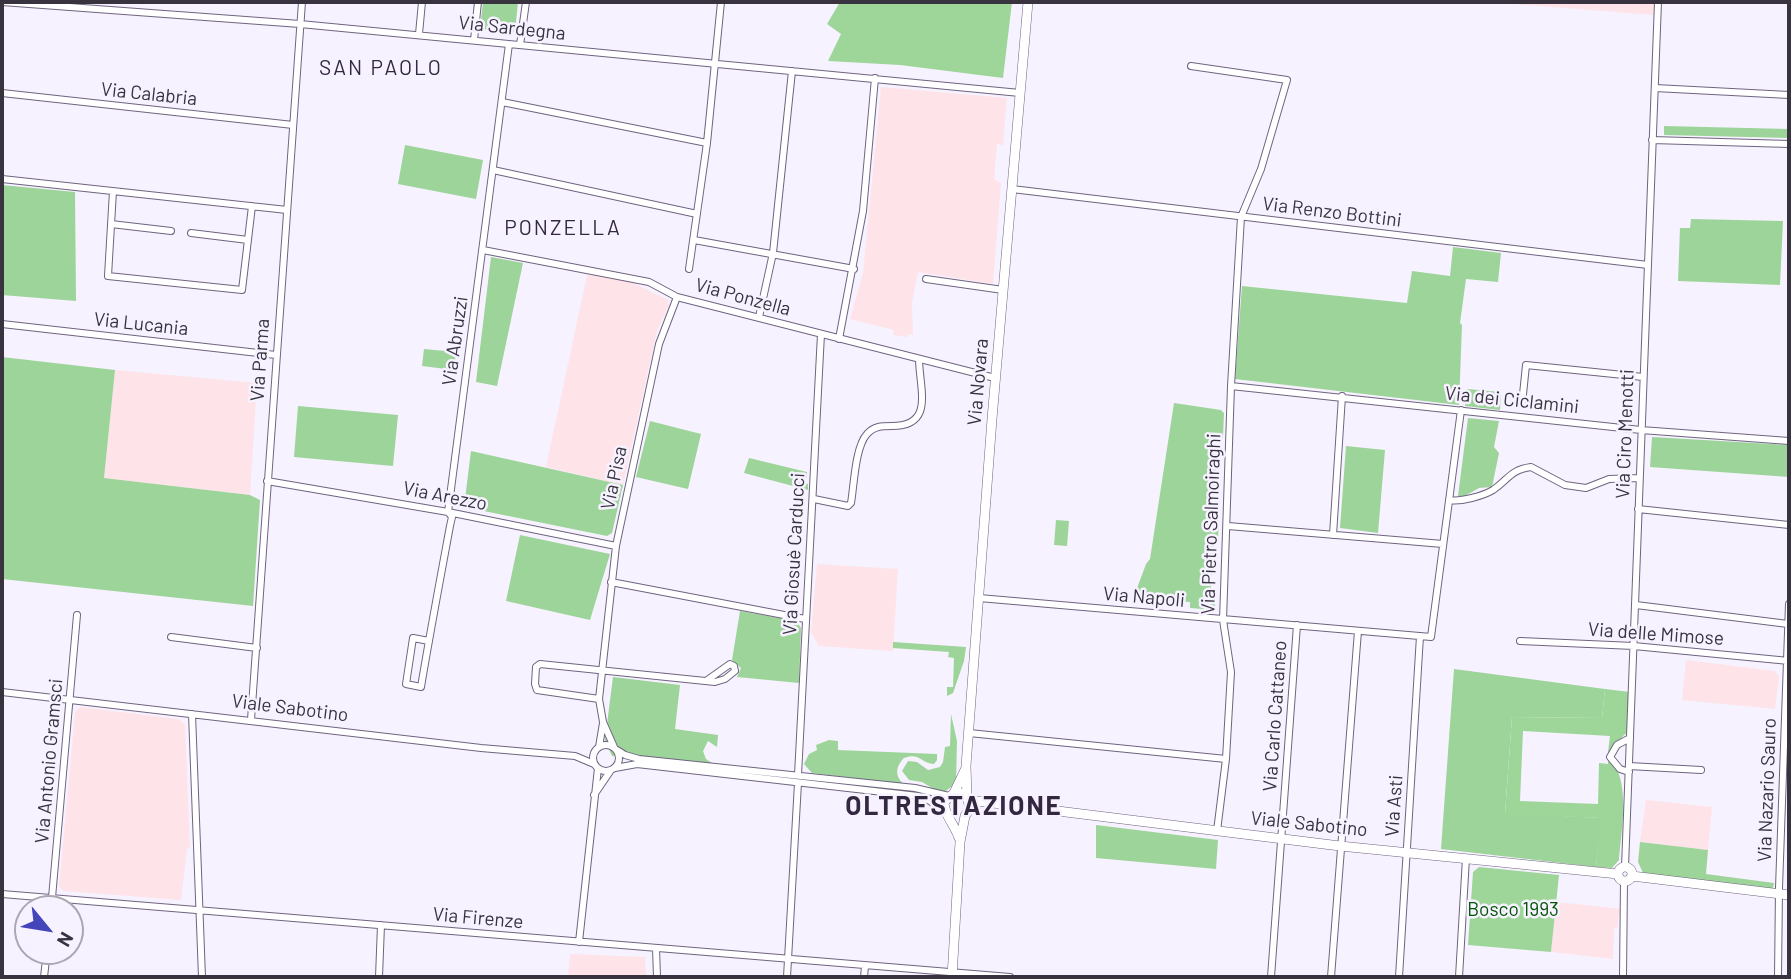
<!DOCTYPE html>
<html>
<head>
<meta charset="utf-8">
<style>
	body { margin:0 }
	#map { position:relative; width:1791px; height:979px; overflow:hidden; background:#f7f2ff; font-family:Barlow,sans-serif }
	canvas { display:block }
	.frame { position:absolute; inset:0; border:4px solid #38333f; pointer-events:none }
	.north { position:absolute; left:14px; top:895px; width:70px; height:70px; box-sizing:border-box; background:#f7f2ff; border:2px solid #aba6b2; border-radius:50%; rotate:120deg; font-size:19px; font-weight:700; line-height:28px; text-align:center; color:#38333f }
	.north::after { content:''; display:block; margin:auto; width:24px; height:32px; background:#4545bb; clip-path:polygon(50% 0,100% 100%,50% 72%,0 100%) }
</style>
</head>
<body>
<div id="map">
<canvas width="1791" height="979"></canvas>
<div class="frame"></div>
<div class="north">N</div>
</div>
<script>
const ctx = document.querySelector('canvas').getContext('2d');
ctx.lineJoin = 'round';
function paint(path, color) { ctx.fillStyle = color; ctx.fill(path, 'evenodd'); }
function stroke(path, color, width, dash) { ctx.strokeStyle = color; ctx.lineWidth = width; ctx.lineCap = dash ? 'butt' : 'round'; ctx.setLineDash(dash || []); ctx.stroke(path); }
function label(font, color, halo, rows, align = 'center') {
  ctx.font = font + ' Barlow,sans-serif'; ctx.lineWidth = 5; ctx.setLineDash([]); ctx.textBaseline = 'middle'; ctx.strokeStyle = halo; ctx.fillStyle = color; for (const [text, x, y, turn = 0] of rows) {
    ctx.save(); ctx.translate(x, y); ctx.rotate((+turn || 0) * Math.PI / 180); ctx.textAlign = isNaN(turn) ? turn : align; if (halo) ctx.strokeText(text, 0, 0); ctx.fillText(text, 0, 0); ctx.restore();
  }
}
paint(new Path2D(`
	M1488,2H1654V15Z
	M881,87L1007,98L1003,145L997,144L994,179L1001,183L993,284L918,272L912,303L913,335L908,334L907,337L893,335L894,330L850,319L863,273Z
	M587,275L627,280L668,300L669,306L657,331L623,485L546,467Z
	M115,370L257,383L250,495L104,478Z
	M817,564L898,569L893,651L819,646L811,632Z
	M1686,660L1775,671L1779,677L1775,709L1682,700Z
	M80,707L178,719L185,724L190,847L187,849L181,900L64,891L59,887L75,712Z
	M1646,800L1712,807L1708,850L1640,842Z
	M1556,902L1622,909L1621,914L1618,915V927L1614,928L1613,959L1551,952Z
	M570,954L645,957L646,977H568Z`), '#fee3e8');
paint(new Path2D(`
	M483,2H518L515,32L480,29Z
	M1664,126L1789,129V138L1664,135Z
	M405,145L483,160L476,199L398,184Z
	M2,185L75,192L76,301L2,295Z
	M1691,219L1783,221L1780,285L1678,281L1680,228H1690Z
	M1453,247L1501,253L1498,282L1466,279L1460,323L1462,325L1459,405L1235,379L1242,286L1407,303L1412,271L1450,276Z
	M491,257L523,263L497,386L476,382Z
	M424,349L456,352L454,370L422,366Z
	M2,357L115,370L104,478L250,495L260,500L253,606L2,579Z
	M1467,389L1501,392L1500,410L1465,406Z
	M1174,403L1221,410L1224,413L1223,438H1217L1214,509L1219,510L1218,543H1214L1210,601L1215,602V610L1190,608V602L1133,599L1146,564L1150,559Z
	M298,406L398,415L393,466L294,457Z
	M1468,418L1499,421L1494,447L1499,453L1492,487L1479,488L1463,497L1458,496Z
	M650,421L701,434L688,489L636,477Z
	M1652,437L1789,445V477L1650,467Z
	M1346,446L1385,450L1378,533L1340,528Z
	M471,451L623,485L612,533L607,536L464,507Z
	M749,458L807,472V478L803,477V483L808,484V490L744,473Z
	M1056,520L1069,521L1067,546L1054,545Z
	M520,535L610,554L590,620L506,601Z
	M740,611L796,621L801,628L799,683L737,677L741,668L732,660Z
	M893,642L966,647L964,661L953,693L947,696V687H953L954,658L948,657L949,652L893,648Z
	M1454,669L1605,689L1602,718L1512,717L1505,813L1601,818L1596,867L1441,849Z
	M613,677L680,685L675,729L718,735L717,747L708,741L703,751L706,759L712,763L711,767L612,756L605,740Z
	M951,714L957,741L956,783L946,791L939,792L922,782L909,780L902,771L908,761L917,762L928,770L940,767L943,762L945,747L950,746Z
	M829,740L838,741V750L937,754V760L934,764C920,763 920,752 904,758C896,766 894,776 904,784L812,773L804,764L809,754L817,750L816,745Z
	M1096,825L1218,840L1216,869L1096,858Z
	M1640,842L1708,850L1706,874L1774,883L1773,888L1771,889L1643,873L1638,862Z`), '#9dd499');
paint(new Path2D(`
	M840,2H1012L1003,78L900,65L828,61L841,34L827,24Z
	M1605,689L1630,692L1629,732L1624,735L1610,752H1608L1610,736L1523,731L1520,801L1598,804L1599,763L1608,764V759C1632,775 1621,834 1619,860L1612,868L1596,867L1600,818L1505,814L1512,717L1602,718Z
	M1479,867L1559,875L1551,952L1468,945L1473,872Z`), '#9ed69a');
const street = new Path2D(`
	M2,2L300,24L1020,93
	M419,34L422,2
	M474,40L478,2
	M520,45L526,2
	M1191,66L1287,80L1261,169L1241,217L1231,386L1223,620L1231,672L1226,759L1217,831
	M1655,88L1789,95
	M2,93L293,125
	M502,102L707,143
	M1652,140L1789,144
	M493,170L697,214
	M2,179L287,210
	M1012,189L1648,265
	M113,191L108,276L242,290L252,206
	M111,224L171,231
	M191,233L248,240
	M694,240L854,269
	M483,250L649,282L677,297L995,378
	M689,269L707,143L721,2
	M926,279L1003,290
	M759,317L773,253L792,71
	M2,324L276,355
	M839,339L863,211L875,78
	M1231,386L1641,430L1789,441
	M1522,404L1526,365L1643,377
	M267,481L448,512L616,546
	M814,499L848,506L851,503C854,486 855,447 867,434C874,426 882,426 892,426C934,426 920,391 919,360
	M1449,500C1461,502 1483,496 1493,490C1509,479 1510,470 1531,467L1565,485L1586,488L1609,479L1638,478
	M1638,509L1789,525
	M1228,526L1443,544
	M1333,535L1342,396
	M611,582L805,619
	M979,598L1431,637L1461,410
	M1636,605L1788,624
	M171,637L257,648
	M429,641L413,638L406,684L421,687C430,633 440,580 450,526L452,517L448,512L509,44
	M1520,641L1634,646L1789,661
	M2,692L481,748L575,756L594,764
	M599,699L537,690L535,684L536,667L540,664L715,682L725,679L735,671L734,666L730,664L706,681
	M192,714L202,977
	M251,720L302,2
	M969,733L1226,759
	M593 758a13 13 0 1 1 26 0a13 13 0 1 1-26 0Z
	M599,747L603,723
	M614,747L603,722L599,699L616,546L659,344L677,297
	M617,750L625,755L639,759L915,788L949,796
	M1629,766L1701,770
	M615,768L637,764L918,796L930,801L945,813
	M1629,772L1620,769L1610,757L1617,745L1630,738
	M798,775L821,334
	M594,795L611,770
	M1625,867L1658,2
	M2,894L1010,977
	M51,909L77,615
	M579,942L598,768
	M656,948L657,977
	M44,977L47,951
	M379,977L381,925
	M787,977L798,783
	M864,977L865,966
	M1271,977L1297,625
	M1331,977L1358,631
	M1399,977L1420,636
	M1459,977L1466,858
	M1623,977L1624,881
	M1778,977L1779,888L1789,604`);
const secondary = new Path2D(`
	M954,793L966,768
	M969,800L1340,846L1618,874
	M959,838C955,825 944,815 944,802L954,793H961L967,797
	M1618 874a7 7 0 1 1 14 0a7 7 0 1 1-14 0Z
	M1632,876L1789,895
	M952,977L960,842L965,816L970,808L967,797L966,766L992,419L1028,2`);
stroke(street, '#6f6480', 8);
stroke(secondary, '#6f6480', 10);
stroke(street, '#fff', 6);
stroke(secondary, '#fff', 9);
label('19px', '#38333f', '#f7f2ff', [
	["Via Sardegna",512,28,6],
	["Via Calabria",149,94,6],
	["Via Renzo Bottini",1332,212,7],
	["Via Ponzella",743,297,15],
	["Via Lucania",141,324,6],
	["Via Abruzzi",455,341,-82],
	["Via Parma",260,360,-86],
	["Via Novara",978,382,-85],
	["Via dei Ciclamini",1512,400,6],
	["Via Ciro Menotti",1625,434,-88],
	["Via Pisa",614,478,-78],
	["Via Arezzo",445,496,11],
	["Via Pietro Salmoiraghi",1211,524,-88],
	["Via Giosuè Carducci",794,554,-87],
	["Via Napoli",1144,597,5],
	["Via delle Mimose",1656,634,4],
	["Viale Sabotino",290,708,7],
	["Via Carlo Cattaneo",1275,716,-86],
	["Via Antonio Gramsci",49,761,-85],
	["Via Nazario Sauro",1767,790,-88],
	["Via Asti",1394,806,-86],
	["Viale Sabotino",1309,824,6],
	["Via Firenze",478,918,5]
]);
label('19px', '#005402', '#f7f2ff', [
	["Bosco 1993",1513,910]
]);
ctx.letterSpacing = '2px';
label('21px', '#332840', '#f7f2ff', [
	["SAN PAOLO",381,68],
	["PONZELLA",563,228]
]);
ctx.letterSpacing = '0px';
ctx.letterSpacing = '2px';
label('bold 26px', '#332840', '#f7f2ff', [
	["OLTRESTAZIONE",954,806]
]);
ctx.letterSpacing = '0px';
</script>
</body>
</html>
